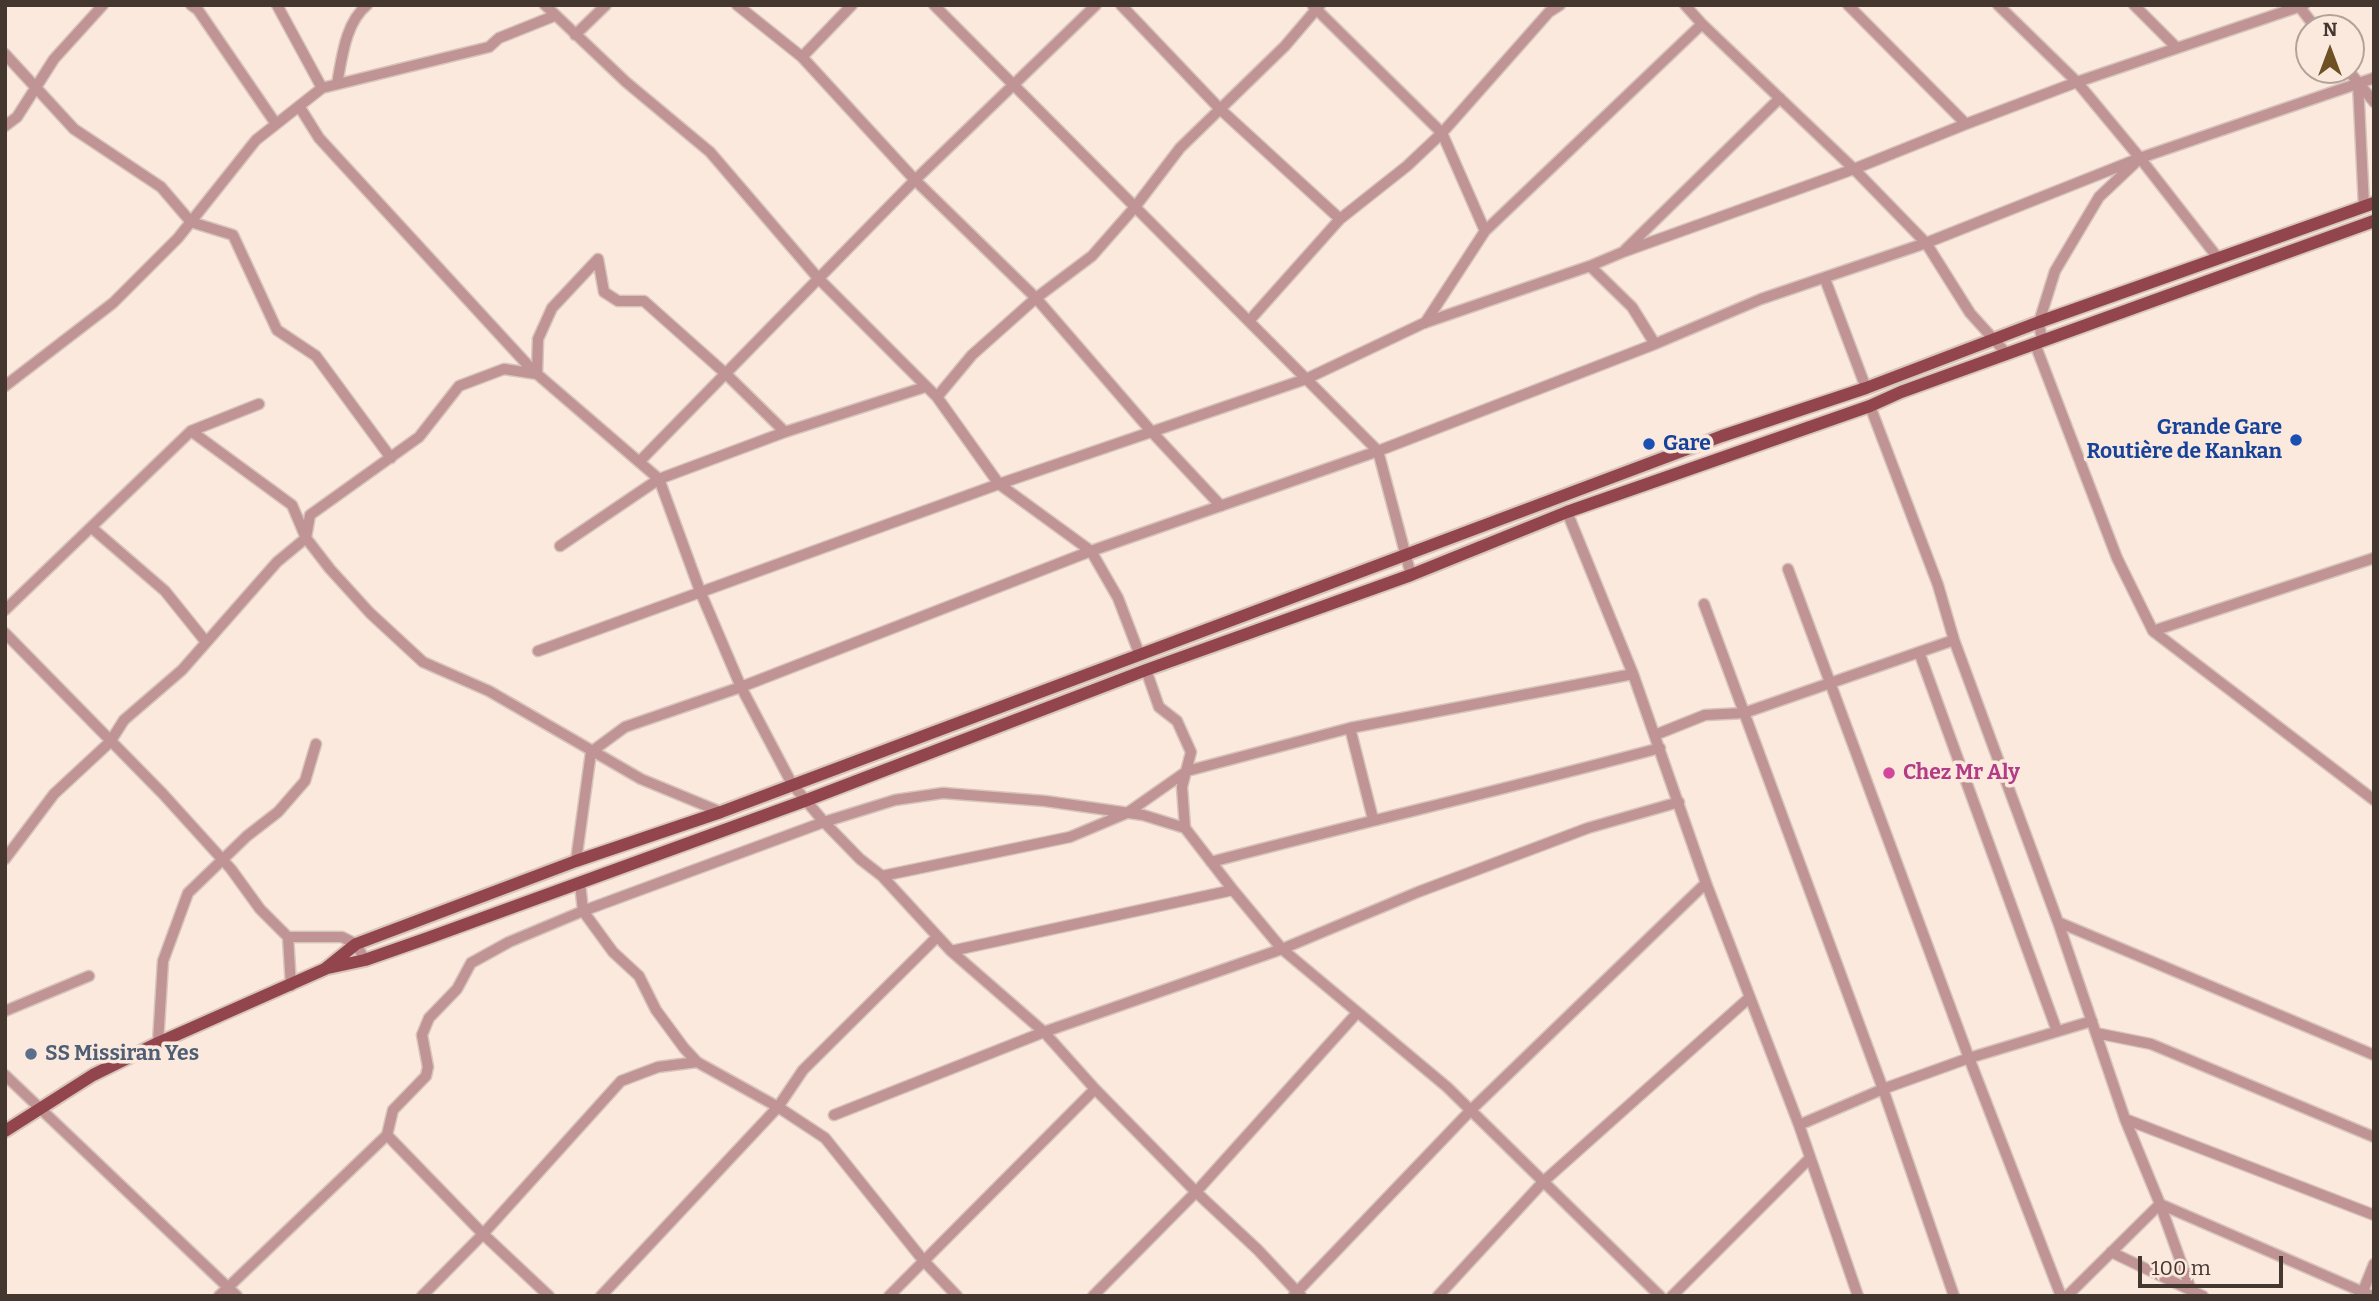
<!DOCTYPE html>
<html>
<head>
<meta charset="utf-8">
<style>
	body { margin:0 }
	#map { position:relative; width:2379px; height:1301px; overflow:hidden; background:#fce9de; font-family:Bitter,serif }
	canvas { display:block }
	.frame { position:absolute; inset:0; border:7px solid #433730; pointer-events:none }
	.north { position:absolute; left:2295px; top:14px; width:70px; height:70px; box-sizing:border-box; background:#fce9de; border:2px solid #b2a298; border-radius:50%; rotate:0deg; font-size:19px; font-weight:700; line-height:28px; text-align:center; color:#433730 }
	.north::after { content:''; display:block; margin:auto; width:24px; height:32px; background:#6e5024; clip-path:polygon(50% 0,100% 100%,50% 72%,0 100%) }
	.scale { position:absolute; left:2138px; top:1256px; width:145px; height:32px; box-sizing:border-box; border:4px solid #433730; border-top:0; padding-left:9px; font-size:21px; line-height:24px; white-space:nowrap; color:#433730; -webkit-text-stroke:5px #fce9de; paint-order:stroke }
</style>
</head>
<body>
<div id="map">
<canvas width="2379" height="1301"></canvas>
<div class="frame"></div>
<div class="north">N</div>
<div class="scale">100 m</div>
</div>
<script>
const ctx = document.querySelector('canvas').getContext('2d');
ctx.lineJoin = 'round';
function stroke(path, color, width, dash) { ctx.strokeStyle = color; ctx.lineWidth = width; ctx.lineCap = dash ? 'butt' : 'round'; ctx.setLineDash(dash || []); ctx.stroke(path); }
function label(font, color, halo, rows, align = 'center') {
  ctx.font = font + ' Bitter,serif'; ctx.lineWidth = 7; ctx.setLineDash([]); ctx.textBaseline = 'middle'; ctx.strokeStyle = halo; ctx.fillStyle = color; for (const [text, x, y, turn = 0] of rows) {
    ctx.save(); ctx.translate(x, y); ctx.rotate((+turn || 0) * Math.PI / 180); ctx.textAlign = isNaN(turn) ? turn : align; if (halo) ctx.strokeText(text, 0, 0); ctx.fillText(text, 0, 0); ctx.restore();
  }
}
const minor = new Path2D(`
	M191,5L198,10L276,124
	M277,5L322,88
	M545,5L626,82L710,152L818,278L937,397L999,484L1091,551L1118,598L1139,653
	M737,5L802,57L915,180L1036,298L1151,431L1221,506
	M934,5L1378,451L1411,575
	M1121,5L1220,109L1340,219
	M1685,5L1702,24L1854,169L1926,243L1970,313L2007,354
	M1848,5L1966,124
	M1998,5L2077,82L2140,158L2218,258
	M2134,5L2177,48
	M2298,5L2316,28
	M1313,6L1442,133L1485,231
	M575,35L606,5
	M5,54L74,129L161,187L191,222L233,235L277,330L316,356L391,458
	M802,57L852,5
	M2348,70L2374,102
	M2358,83L2364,206
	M337,84C342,58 345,23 367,5
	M299,106L319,138L536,374
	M5,126L17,117L54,59L103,5
	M1625,250L1780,98
	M598,259L604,292L618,301H644L726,374L785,432
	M1590,266L1632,307L1655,344
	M1825,279L1866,388
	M1249,321L1340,219L1407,166L1442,133L1549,12L1560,5
	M1425,323L1485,231L1702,24
	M2042,341L2039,322L2055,271L2099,197L2135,163
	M2035,344L2117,558L2153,631L2374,800
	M537,374L538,339L552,308L598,259
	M5,386L113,303L178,238L256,140L322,88L489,47L499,38L554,16
	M937,397L972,355L1036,298L1092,256L1135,207L1180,148L1285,46L1320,5
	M1870,406L1938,585L1954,640L2058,922L2125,1119L2160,1204L2191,1290
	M191,431L292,505L306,538L330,569L370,613L423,662L489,691L641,779L721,812
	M639,462L915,180L1096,5
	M1567,512L1633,674L1706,883L1799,1125L1858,1296
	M92,528L165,591L206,642
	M560,546L659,479L785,432L925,387
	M1788,569L1969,1058L2061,1296
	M1704,604L1883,1089L1954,1296
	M5,610L191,431L259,404
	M2153,631L2374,558
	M5,633L163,794L231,869L260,909L288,937L291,986
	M538,651L999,484L1306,379L1424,323L1590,266L1623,252L1854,169L1966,124L2077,82L2304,5
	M1919,652L2057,1031
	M1146,670L1159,707L1177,721L1191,752L1182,787L1185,828L1233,890L1282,949L1447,1087L1660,1296
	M1350,728L1373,819
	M1655,735L1705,715L1744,713L1954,640
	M5,859L54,794L110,742L124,720L182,670L277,562L306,538L310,515L419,437L459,386L504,369L537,374L659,479L700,591L741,687L792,784L824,822L860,859L882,876L951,951L1044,1032L1095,1089L1196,1192L1258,1250L1301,1296
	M576,861L591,752L625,727L741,687L1091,551L1378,451L1655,344L1761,299L1926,243L2140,158L2374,78
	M1211,862C1360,823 1510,788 1660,748
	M882,876L1070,837L1127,813L1187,771L1350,728L1633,674
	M580,883L583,911L613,952L639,976L656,1010L684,1048L697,1062L778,1107L825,1138L923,1260L957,1296
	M2058,922L2374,1055
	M288,937H342L356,944L365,960
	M951,951L1233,890
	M5,1011L89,976
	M2096,1033L2151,1044L2374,1137
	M158,1043L163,961L188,893L247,836L278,812L305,781L316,744
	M5,1075L237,1296
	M834,1115L1044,1032L1282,949L1418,892L1588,828L1679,802
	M2125,1119L2374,1215
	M1799,1125L1883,1089L1969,1058L2092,1021
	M387,1135L483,1234L549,1296
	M2111,1252L2203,1296
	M1294,1295L1471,1110L1706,883
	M219,1296L387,1135L393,1110L426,1076L428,1067L422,1035L429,1018L457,989L471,963L509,942L583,911L824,822L895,800L943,793L1045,801L1143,815L1185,828
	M422,1296L483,1234L621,1081L658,1067L697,1062
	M601,1296L778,1107L803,1070L937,937
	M889,1296L1095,1089
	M1093,1296L1196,1192L1357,1013
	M1438,1296L1544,1181L1749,998
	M1672,1296L1810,1158
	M2067,1296L2160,1204L2372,1296
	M2361,1296L2374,1264`);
const major = new Path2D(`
	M328,968L365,960L428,938L807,800L1146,670L1411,575L1567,512L1870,406L1901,392L2374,221
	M5,1131L93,1075L158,1043L325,969L356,944L576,861L721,812L1722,436L1866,388L2039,322L2374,203`);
stroke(minor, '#d7c5bb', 13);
stroke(major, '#d7c5bb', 16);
stroke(minor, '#c09395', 10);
stroke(major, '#92454d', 12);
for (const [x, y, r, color] of [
	[2296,440,7,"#1a4fb4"],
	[1649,444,7,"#1a4fb4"],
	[1889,773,7,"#d1479c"],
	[31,1054,7,"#5c6f8a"]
]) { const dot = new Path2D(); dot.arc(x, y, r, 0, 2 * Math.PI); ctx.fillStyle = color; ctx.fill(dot); stroke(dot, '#fce9de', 2.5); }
label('bold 21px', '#164399', '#fce9de', [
	["Grande Gare",2282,428],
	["Routière de Kankan",2282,452],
	["Gare",1663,444,"left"]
], 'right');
label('bold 21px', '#b23c85', '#fce9de', [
	["Chez Mr Aly",1903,773]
], 'left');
label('bold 21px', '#4e5e75', '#fce9de', [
	["SS Missiran Yes",45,1054]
], 'left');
</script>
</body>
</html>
